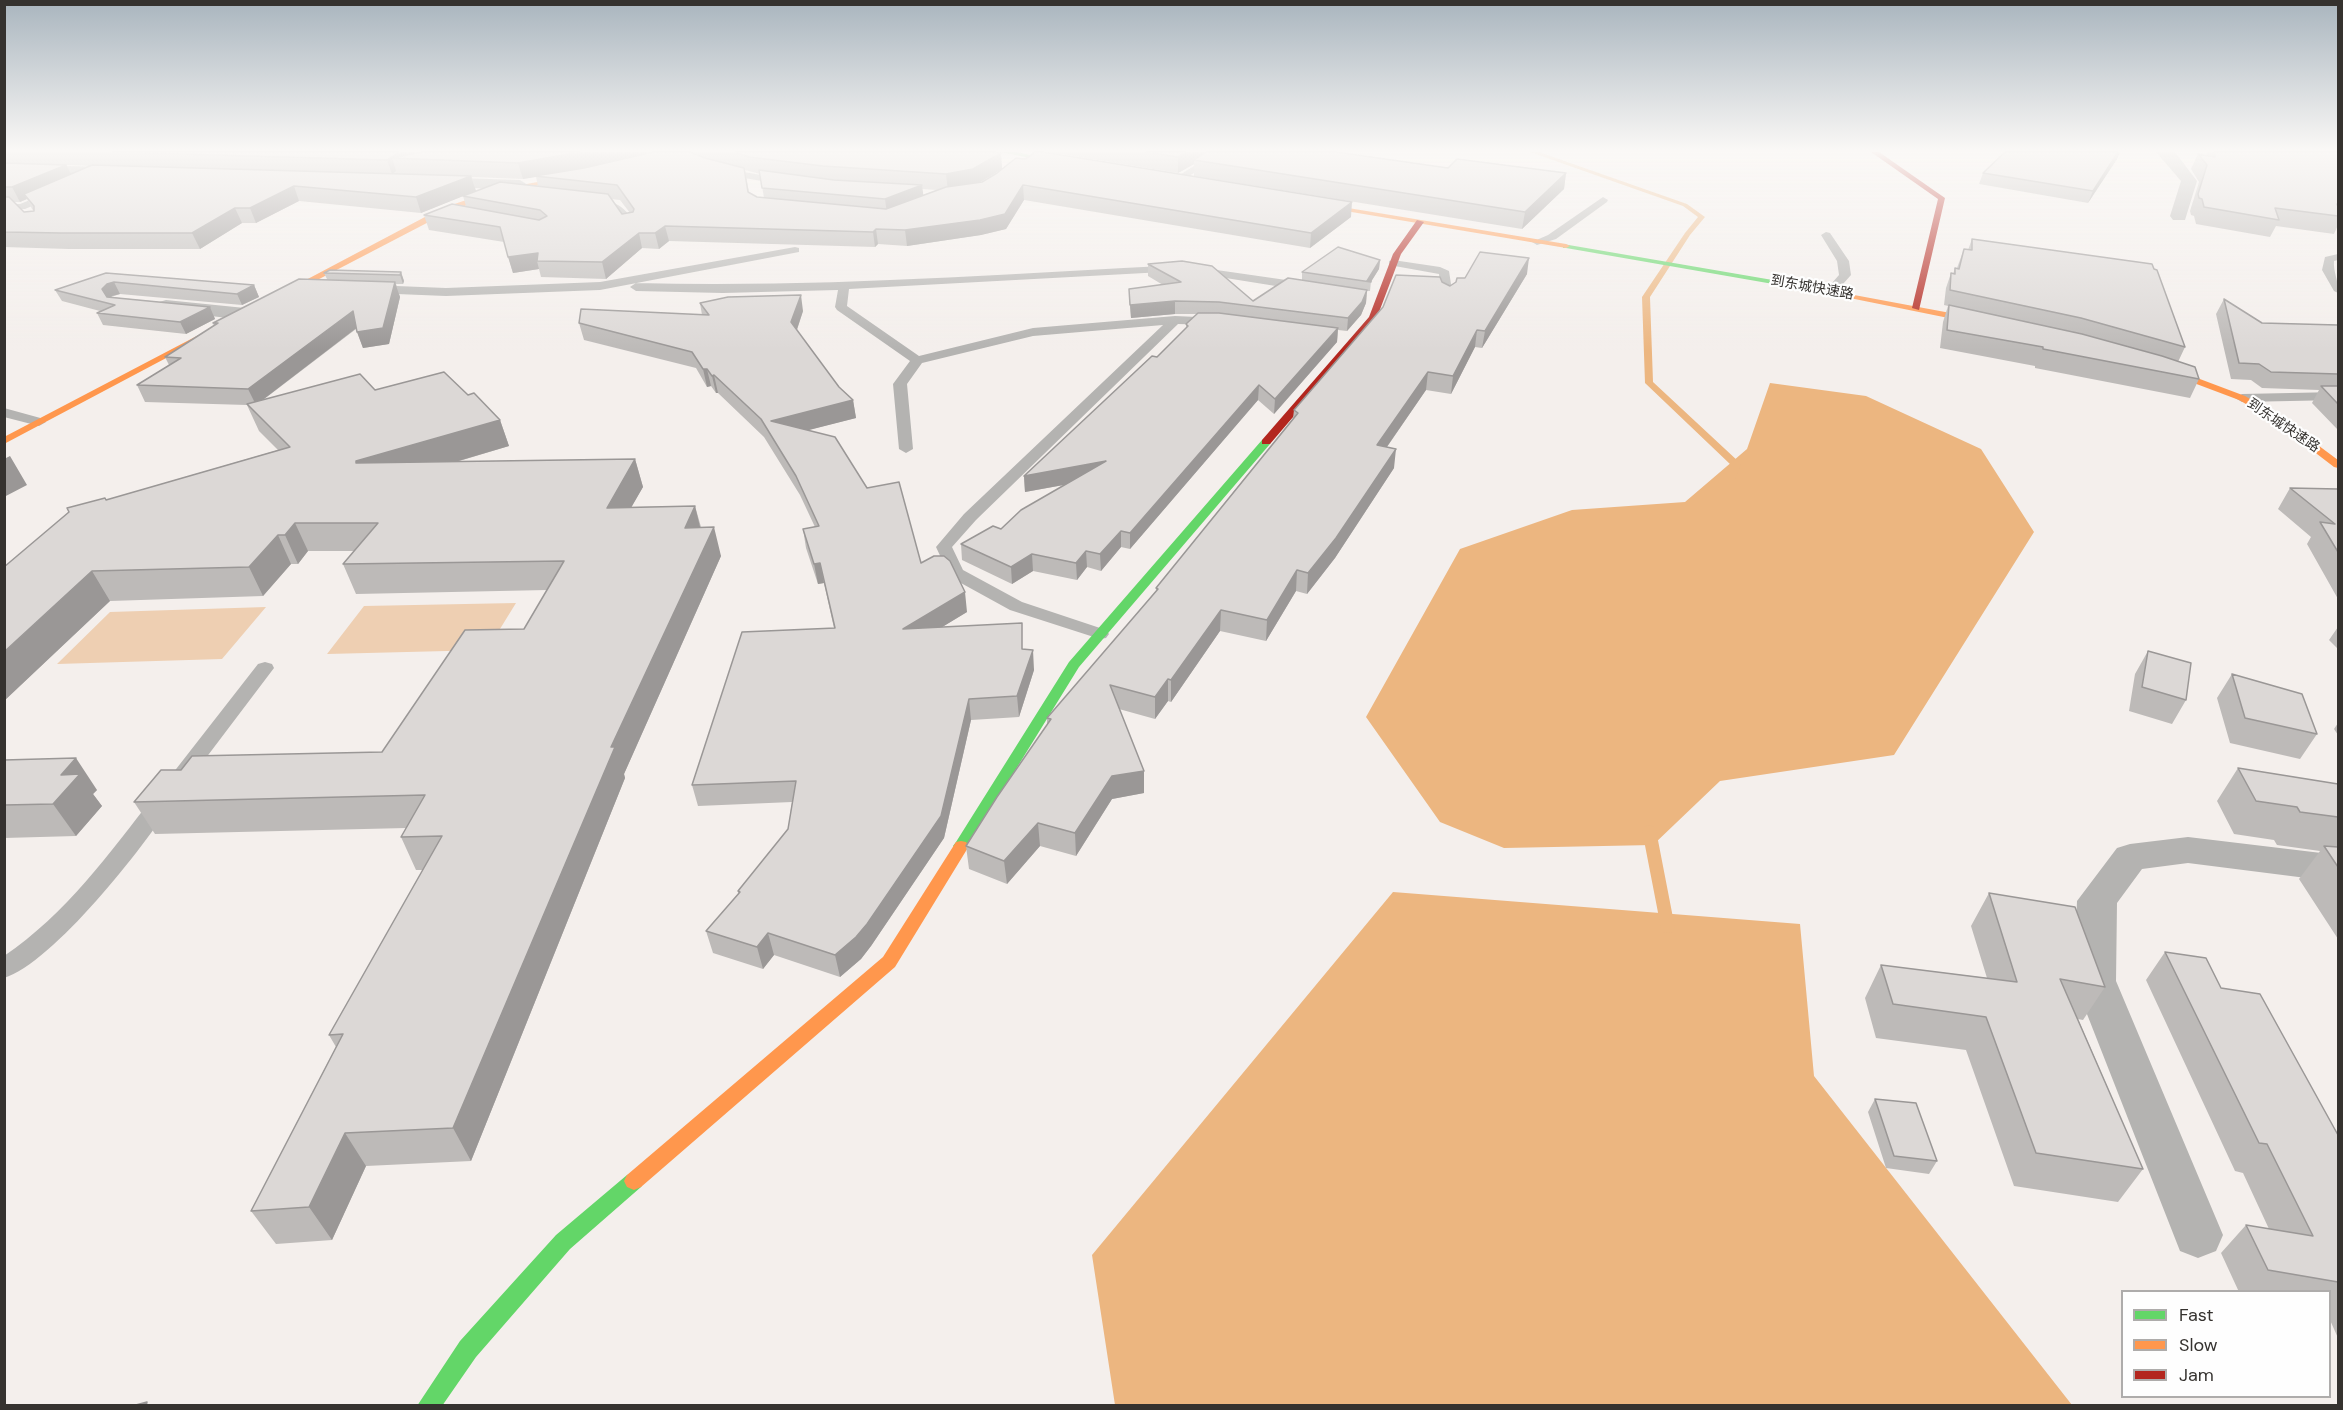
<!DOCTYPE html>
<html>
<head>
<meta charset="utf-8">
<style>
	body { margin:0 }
	#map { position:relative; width:2343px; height:1410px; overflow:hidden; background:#f4efec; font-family:"DM Sans",sans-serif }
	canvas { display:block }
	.frame { position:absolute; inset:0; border:6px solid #35322f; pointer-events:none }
	.legend { position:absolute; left:2121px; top:1290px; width:210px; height:108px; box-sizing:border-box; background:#fefefe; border:2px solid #aeacab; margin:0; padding:8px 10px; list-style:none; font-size:18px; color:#35322f }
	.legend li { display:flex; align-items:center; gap:12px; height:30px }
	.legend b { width:30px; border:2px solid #aeacab }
</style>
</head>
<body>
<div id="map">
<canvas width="2343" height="1410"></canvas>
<div class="frame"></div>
<ul class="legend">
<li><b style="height:8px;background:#63d668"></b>Fast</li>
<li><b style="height:8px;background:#ff974d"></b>Slow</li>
<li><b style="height:8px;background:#b3261e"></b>Jam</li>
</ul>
</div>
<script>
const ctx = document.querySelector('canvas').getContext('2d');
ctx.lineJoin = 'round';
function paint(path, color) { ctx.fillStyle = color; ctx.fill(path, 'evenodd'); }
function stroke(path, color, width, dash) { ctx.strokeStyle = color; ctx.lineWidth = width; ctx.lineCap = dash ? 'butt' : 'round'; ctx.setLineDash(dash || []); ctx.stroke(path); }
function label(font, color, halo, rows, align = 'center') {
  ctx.font = font + ' "DM Sans","Noto Sans SC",sans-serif'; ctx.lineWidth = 4.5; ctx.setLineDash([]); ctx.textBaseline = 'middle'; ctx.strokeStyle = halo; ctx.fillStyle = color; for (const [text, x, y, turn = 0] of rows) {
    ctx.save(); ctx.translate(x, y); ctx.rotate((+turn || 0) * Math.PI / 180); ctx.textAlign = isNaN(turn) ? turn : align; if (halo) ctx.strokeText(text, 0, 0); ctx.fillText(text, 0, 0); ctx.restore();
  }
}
paint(new Path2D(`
	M516,603L487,650L327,654L364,606Z
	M266,607L222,659L57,664L110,612Z`), '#eecfb2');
paint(new Path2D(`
	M1770,383L1866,396L1981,449L2034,532L1894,755L1720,781L1653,845L1504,848L1440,822L1366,717L1460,549L1572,510L1685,502L1747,449Z
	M1393,892L1800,924L1814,1076L2072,1405H1115L1092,1255Z`), '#ecb680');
paint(new Path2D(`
	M1530,152H1539L1687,204L1705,217L1690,235L1650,297L1653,382L1739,462L1741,464L1735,479L1732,480L1727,477L1731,465L1645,383L1642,297L1685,233L1698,217L1683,206Z
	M1649,825L1654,827L1656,830L1675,928L1673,932L1668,933L1663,932L1661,928L1642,830L1644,827Z`), '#ecb680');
paint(new Path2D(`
	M665,152H678L726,169L785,179L790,182L785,185L721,174Z
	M1213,154L1221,156L1178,183L1170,181Z
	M52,191L57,194L56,196L25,209L4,210V204H20Z
	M1603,197L1608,200L1607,202L1556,239L1537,245L1532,242L1548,235Z
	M588,199C614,201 622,202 636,225L627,227L611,208L584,204V200Z
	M1826,232L1830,233L1849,261L1851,275L1835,293L1831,295L1825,291L1839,275L1837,261L1821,235Z
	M795,247L799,248V252L600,290L446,296L372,293L366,289L372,285L446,288L600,282Z
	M2338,254V260L2334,261C2333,272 2339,281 2338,293L2334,291L2322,270L2325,257Z
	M1393,260L1440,267L1449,271L1453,297L1447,301L1441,297L1439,274L1389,265V261Z
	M1182,265L1307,283L1313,287L1307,291L1182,271L849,289L847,306L919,356L1033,328L1175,316L1220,318L1222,321L1216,325L1178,324L976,520L952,547L963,570L1022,602L1106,630L1109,634L1106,638L1100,639L1010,610L950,577L936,547L964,514L1163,325L1033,336L922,363L907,384L913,449L906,453L899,449L893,384L910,361L837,310L835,307L838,290L723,293L636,291L630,287L636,283C818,288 1000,274 1182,265Z
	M2338,392V400L2242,402L2235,398L2242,394Z
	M4,408L44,419L46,422L39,426L4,417Z
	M265,662L272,664L274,668L187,783L180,785L173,783L170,778L173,773L258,664Z
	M162,794L170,796L173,801C145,846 53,963 4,978V956C66,914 109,854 154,796Z`), '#b4b3b1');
paint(new Path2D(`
	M2156,152H2175L2197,181L2185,220H2173L2170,216L2181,181Z
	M4,165L123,167L131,172L123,177L4,175Z
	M429,177L520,180L528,185L520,190L423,186L421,182Z
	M166,300L245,308L252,310L255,314L252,318L245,320L159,310L156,306L159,302Z
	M2188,837L2338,855V882L2188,863L2142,869L2117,903L2116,981L2223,1235L2216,1251L2198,1258L2180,1251L2074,981L2077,901L2117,848L2130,844Z`), '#b4b3b1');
paint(new Path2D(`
	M1000,152H1016L1075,164L1072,166Z
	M1563,244L1825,289L1829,291L1825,293L1566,248H1563Z
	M1266,439L1271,442L1270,444L1079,667L966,850H956L953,846L956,842L1069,662L1262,440Z
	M634,1172L641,1175L644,1181L641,1187L570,1249L476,1357L442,1406H417L460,1341L556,1235L627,1175Z`), '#63d668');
paint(new Path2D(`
	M580,174L582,177L499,193L446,213L275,302L268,300L440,209L495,190Z
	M1306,201L1566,244L1570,246L1566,248L1304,204V202Z
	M1822,289L1988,320L1992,323L1988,326L1825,293L1821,291Z
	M212,328L219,330L4,444V437Z
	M2154,364H2160L2245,396L2276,414L2338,460V468L2334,467L2270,418L2239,400L2154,368Z
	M961,841L966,842L969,846L895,967L641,1187L634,1190L627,1187L624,1181L627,1175L883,957L956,842Z`), '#ff974d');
paint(new Path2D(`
	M1871,152H1879L1945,198L1919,310L1912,308L1938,199Z
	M1417,220L1424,222L1401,254L1376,320L1270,444H1262V440L1369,317L1393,254Z`), '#b3261e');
paint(new Path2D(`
	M4,152H690L696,155L695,152H995L1001,153L1002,169L981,182L1351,217L1310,248L1024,200L1006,229L981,235L907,246L878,244L875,247L669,241L659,249L642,248L606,279L541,277L539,269L513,273L504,242L429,230L424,215L466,206L463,196L421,213L299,201L256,223H242L200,249H69L4,247ZM67,165L91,166L71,174ZM745,170L760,174L764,198L757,197L749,192ZM472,177L523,179L536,177L538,186L476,191ZM922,189L937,190L923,195ZM27,199L32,209L34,211L24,212L14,202H20ZM611,199L620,200L630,213L622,214Z
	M1049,152H1336L1448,168L1566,173L1564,189L1522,229L1194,176V164L1178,173Z
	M2207,152H2338V225L2334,234L2276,226L2270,237L2196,224L2194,216L2191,215L2190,211L2199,182L2191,169L2198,154L2206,155Z
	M2117,159L2088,203L1979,184L1983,173Z
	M1972,239L2185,347L2178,362L2199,379L2190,398L2035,368V366L1940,348L1943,322L1948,306L1944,305L1946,288L1951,273L1953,274L1955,268H1957L1964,249L1968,250Z
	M1380,260L1379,269L1371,281L1370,291H1367L1366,303L1361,315L1347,331L1338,330L1337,342L1274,414L1258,400L1130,549L1121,547L1101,571L1087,567L1077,580L1033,571L1012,584L962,560L961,544L1001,529L1064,485L1025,492L1024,476L1157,357L1186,328V324L1197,314H1175L1131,318L1129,289L1163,285L1148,276V264L1253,301L1302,280V272Z
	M401,272L404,281L403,284H396L400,297L389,344L363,348L356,329L263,400L375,390L468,395L500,420L509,446L456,462L635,459L643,487L631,507L695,506L701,527L721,556L624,774L625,778L471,1161L366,1166L332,1240L276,1244L251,1211L336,1047L329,1035L423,870H416L401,837L406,828L155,834L134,802L181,770L382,752L524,629L547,590L356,594L343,564L354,551H308L298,564H291L263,596L110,601L4,701L106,500L278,450L259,431L247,405L145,402L137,385L169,365L165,357L214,326L213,323L327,279L324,273Z
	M106,273L254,285L259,297L242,305L120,294L111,297L210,307L215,319L186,334L103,325L97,313L100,311L62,301L55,290Z
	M1527,274L1482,348L1475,347L1451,394L1426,390L1387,447L1394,468L1335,558L1307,594L1296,591L1266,641L1220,631L1171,702L1168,701L1155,719L1119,709L1144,771V793L1112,799L1076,856L1040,846L1007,884L969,869L966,846L1047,725V718L1156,591V588L1293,418L1294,410L1442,282L1450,286L1465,278Z
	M2224,299L2262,323L2338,325V430L2312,403L2319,390L2262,388L2251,380L2231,379L2216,314Z
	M700,303L803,311L797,330L839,387L853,400L856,418L808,430L867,488L921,563L967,612L942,627L1023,649L1034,670L1019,717L971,720L944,838L871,946L861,959L840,977L774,955L763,969L713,953L706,931L738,895V891L788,829L792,802L698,806L692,785L834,628L824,583L818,584L806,548L803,529L815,527L800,495L764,437L718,393H716L711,386L707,387L696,368L584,340L579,323L702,315Z
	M2290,488L2338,489V599L2307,544L2311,537L2278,509Z
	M2338,627V649L2329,640Z
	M2148,651L2186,700L2172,724L2129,711L2135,674Z
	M2232,674L2317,734L2300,759L2230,743L2217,698Z
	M2338,723V735L2334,729Z
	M4,760L97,790L93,794L102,806L76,836L4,838Z
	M2238,768L2338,784V939L2299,879L2320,851L2277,845L2274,840L2234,834L2217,801Z
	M1989,893L2105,987L2083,1020L2078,1019L2143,1169L2118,1202L2014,1186L1966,1050L1876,1038L1865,998L1881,965L1987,978L1971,926Z
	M2165,952L2221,988L2338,1135V1338L2330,1320V1292H2239L2221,1253L2246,1225L2269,1229L2243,1173L2235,1171L2146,980Z
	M1875,1099L1937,1161L1929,1174L1886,1168L1868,1112Z`), '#bdbab8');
paint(new Path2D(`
	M399,152H425L392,158L396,171L392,174L387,160Z
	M580,152H654L587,168L523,179L518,163Z
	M1186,152H1212L1194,160V164L1178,173V157Z
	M2118,152H2120L2117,159L2088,203L2093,191Z
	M1001,153L1002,169L975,185L948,191L946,174Z
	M66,165L74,179L24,194L27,199L20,202L12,187Z
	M1566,173L1564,189L1522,229L1525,212Z
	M471,176L476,191L421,213L416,197Z
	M922,185L924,200L887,214L885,199Z
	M1023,185L1024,200L1006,229L981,235L907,246L905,230Z
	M294,186L299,201L256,223L250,208Z
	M1352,202L1351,217L1310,248L1311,233Z
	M235,208L242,223L200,249L192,233Z
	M665,226L669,241L659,249L655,233Z
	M876,229L878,244L875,247L873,232Z
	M639,233L642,248L606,279L602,262Z
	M538,253L537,261L539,269L513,273L508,257Z
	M1529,258L1527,274L1482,348L1485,331Z
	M1380,260L1379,269L1371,282L1367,281Z
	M401,272L404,281L403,284L400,275Z
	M114,282L120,294L112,296L108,301L102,289L107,284Z
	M395,282L400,297L389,344L363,348L357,332Z
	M254,285L259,297L242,305L237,294Z
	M1367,290L1366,303L1361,315L1347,331L1348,318Z
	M801,295L803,311L794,338L791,322Z
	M1175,301V314L1131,318L1130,305Z
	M210,307L215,319L186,334L180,322Z
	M353,311L359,326L256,405L248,389Z
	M1338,328L1337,342L1274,414L1275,399Z
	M1477,330L1475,347L1451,394L1453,376Z
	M703,369H707L711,386L707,387Z
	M1428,372L1426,390L1375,464L1377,445Z
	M714,375L718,393H716L712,376Z
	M1259,385L1258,400L1130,549V533Z
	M853,400L856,418L774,439L771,421Z
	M500,420L509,446L367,488L356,463V461Z
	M1396,449L1394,468L1335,558L1307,594L1308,573Z
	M10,456L27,485L4,497V459Z
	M635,459L643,487L615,536L607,508Z
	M1106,461L1107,477L1025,492L1024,476Z
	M695,506L702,535L685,528Z
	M295,523L308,551L298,564L285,535Z
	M714,527L721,556L624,774L625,778L471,1161L453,1128L611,747Z
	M1121,531V547L1101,571L1100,554Z
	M278,535L291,564L263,596L249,567Z
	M1086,551L1087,567L1077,580L1076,563Z
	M1032,554L1033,571L1012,584L1011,567Z
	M820,563L824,583L818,584L814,564Z
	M1297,570L1296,591L1266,641L1267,620Z
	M92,571L110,601L4,701V652Z
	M965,592L967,612L906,649L903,629Z
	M1221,610L1220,631L1171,702V680Z
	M1033,650L1034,670L1019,717L1017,696Z
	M1168,679V701L1155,719V697Z
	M969,699L971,720L944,838L871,946L861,959L840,977L835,955Z
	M76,758L97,790L93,794L102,806L76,836L53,804L61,775Z
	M1144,771V793L1112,799L1076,856L1075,833L1112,776Z
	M1038,823L1040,846L1007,884L1004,861Z
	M768,933L774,955L763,969L757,947Z
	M345,1133L366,1166L332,1240L309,1207Z`), '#9a9796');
const building = new Path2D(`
	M112,152H399L387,160Z
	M422,152H580L518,163L392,158Z
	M653,152H690L705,158L744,168L748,192L757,197L886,209L946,187L982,182L997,173L1016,158L1025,159L1033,154L1034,152H1043L1352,202L1311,233L1023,185L1005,214L980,220L905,230L876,229L873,232L665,226L655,233H639L602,262L537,261L538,253L508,257L500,227L424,215L452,204L539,220L547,216L540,210L463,196L500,182L608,194L622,214L633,212L634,209L617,185L535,176L584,168Z
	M735,152H995L1001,153L973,169L946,174L823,166L749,157Z
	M1146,152H1186L1178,157Z
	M1206,152H1336L1448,168L1457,159L1566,173L1525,212L1194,160Z
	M2005,152H2118L2093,191L1983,173Z
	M2214,152H2338V204H2337L2338,207V216L2275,208L2279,220L2204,207L2202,199L2199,198L2198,194L2207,165L2198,154L2215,157Z
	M4,163L66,165L12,187H4Z
	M92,165L471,176L416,197L294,186L250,208H235L192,233H61L4,232V197H9L24,212L34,211V206L24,194Z
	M759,170L834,180L922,185L885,199L762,188Z
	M1972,239L2152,264L2154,269L2157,270L2185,347L2081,318L1950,290L1951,273L1955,274V268L1959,269L1964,249L1972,250Z
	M1338,247L1380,260L1367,281H1371V282L1302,272Z
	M1480,252L1529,258L1485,331L1477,330L1453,376L1428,372L1377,445L1396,449L1336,538L1308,573L1297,570L1267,620L1221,610L1171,680L1168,679L1155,697L1110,685L1144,771L1112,776L1075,833L1038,823L1004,861L966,846L997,797L1051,719L1047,718L1158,589L1156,588L1298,413L1294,410L1383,307L1396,275L1440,277L1442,282L1450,286L1456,282L1457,278H1465Z
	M1182,261L1212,266L1253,301L1288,278L1367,290L1362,302L1348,318L1219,302L1175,301L1130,305L1129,289L1181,282L1148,264Z
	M330,270L401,272L400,275L324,273Z
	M106,273L254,285L237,294L114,282L107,284L102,289L107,297L210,307L180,322L97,313L115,305L55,290Z
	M299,279L395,282L383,328L357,332L353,311L248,389L137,385L181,358L165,357L218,323H213Z
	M801,295L791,322L839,387L853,400L771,421L835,437L867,488L899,482L921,563L934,556H944L950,561L965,592L903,629L1022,623V649L1033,650L1017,696L969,699L941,816L867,924L856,937L835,955L768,933L757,947L706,931L740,892L738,891L788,829L796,781L692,785L742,632L835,628L820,563L814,564L803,529L819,526L796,476L761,419L714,375L712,376L707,369H703L692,352L579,323L581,309L709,315L700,303L728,297Z
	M2224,299L2262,323L2338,325V374L2271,372L2259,364L2239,363Z
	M1949,305L2082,334L2162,356L2195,367L2199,379L2043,349V347L1947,330Z
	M1198,313H1219L1338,328L1275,399L1259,385L1130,533L1121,531L1100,554L1086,551L1076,563L1032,554L1011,567L961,544L993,526L1001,529L1021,510L1106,461L1024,476L1152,356L1157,357L1188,326L1186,324Z
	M444,372L468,395L474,393L500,420L356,461V463L635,459L607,508L695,506L685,528L714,527L611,747H615L453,1128L345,1133L309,1207L251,1211L343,1034L329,1035L442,836L401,837L425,795L134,802L161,770H181L192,756L382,752L465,630L524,629L564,561L343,564L378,523H295L285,535H278L249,567L92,571L4,652V567L69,512L67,508L105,498L106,500L290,447L247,404L360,374L375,390Z
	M2321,386H2338V404Z
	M2290,488L2338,489V552L2320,522L2335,524Z
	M2148,651L2191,663L2186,700L2142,687Z
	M2232,674L2302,694L2317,734L2245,718Z
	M76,758L61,775L80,774L53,804L4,805V760Z
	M2238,768L2338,784V817L2300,812L2297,807L2256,801Z
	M2324,846L2338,847V867Z
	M1989,893L2075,907L2105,987L2060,979L2143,1169L2036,1153L1986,1017L1893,1004L1881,965L2017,982Z
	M2165,952L2206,958L2221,988L2260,994L2338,1135V1282L2268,1270L2246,1225L2313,1236L2267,1144L2259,1143Z
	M1875,1099L1916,1103L1937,1161L1894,1156Z
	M147,1402L146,1406H132Z`);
paint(building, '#dcd8d6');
stroke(building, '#9a9796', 1.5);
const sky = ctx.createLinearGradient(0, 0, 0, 350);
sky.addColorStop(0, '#a9b5be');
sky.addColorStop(0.43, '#faf8f6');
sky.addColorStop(1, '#faf8f600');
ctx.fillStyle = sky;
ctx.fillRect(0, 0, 2343, 350);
label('14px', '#35322f', '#fefefe', [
	["到东城快速路",1812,288,10],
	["到东城快速路",2283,426,34]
]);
</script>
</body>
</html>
